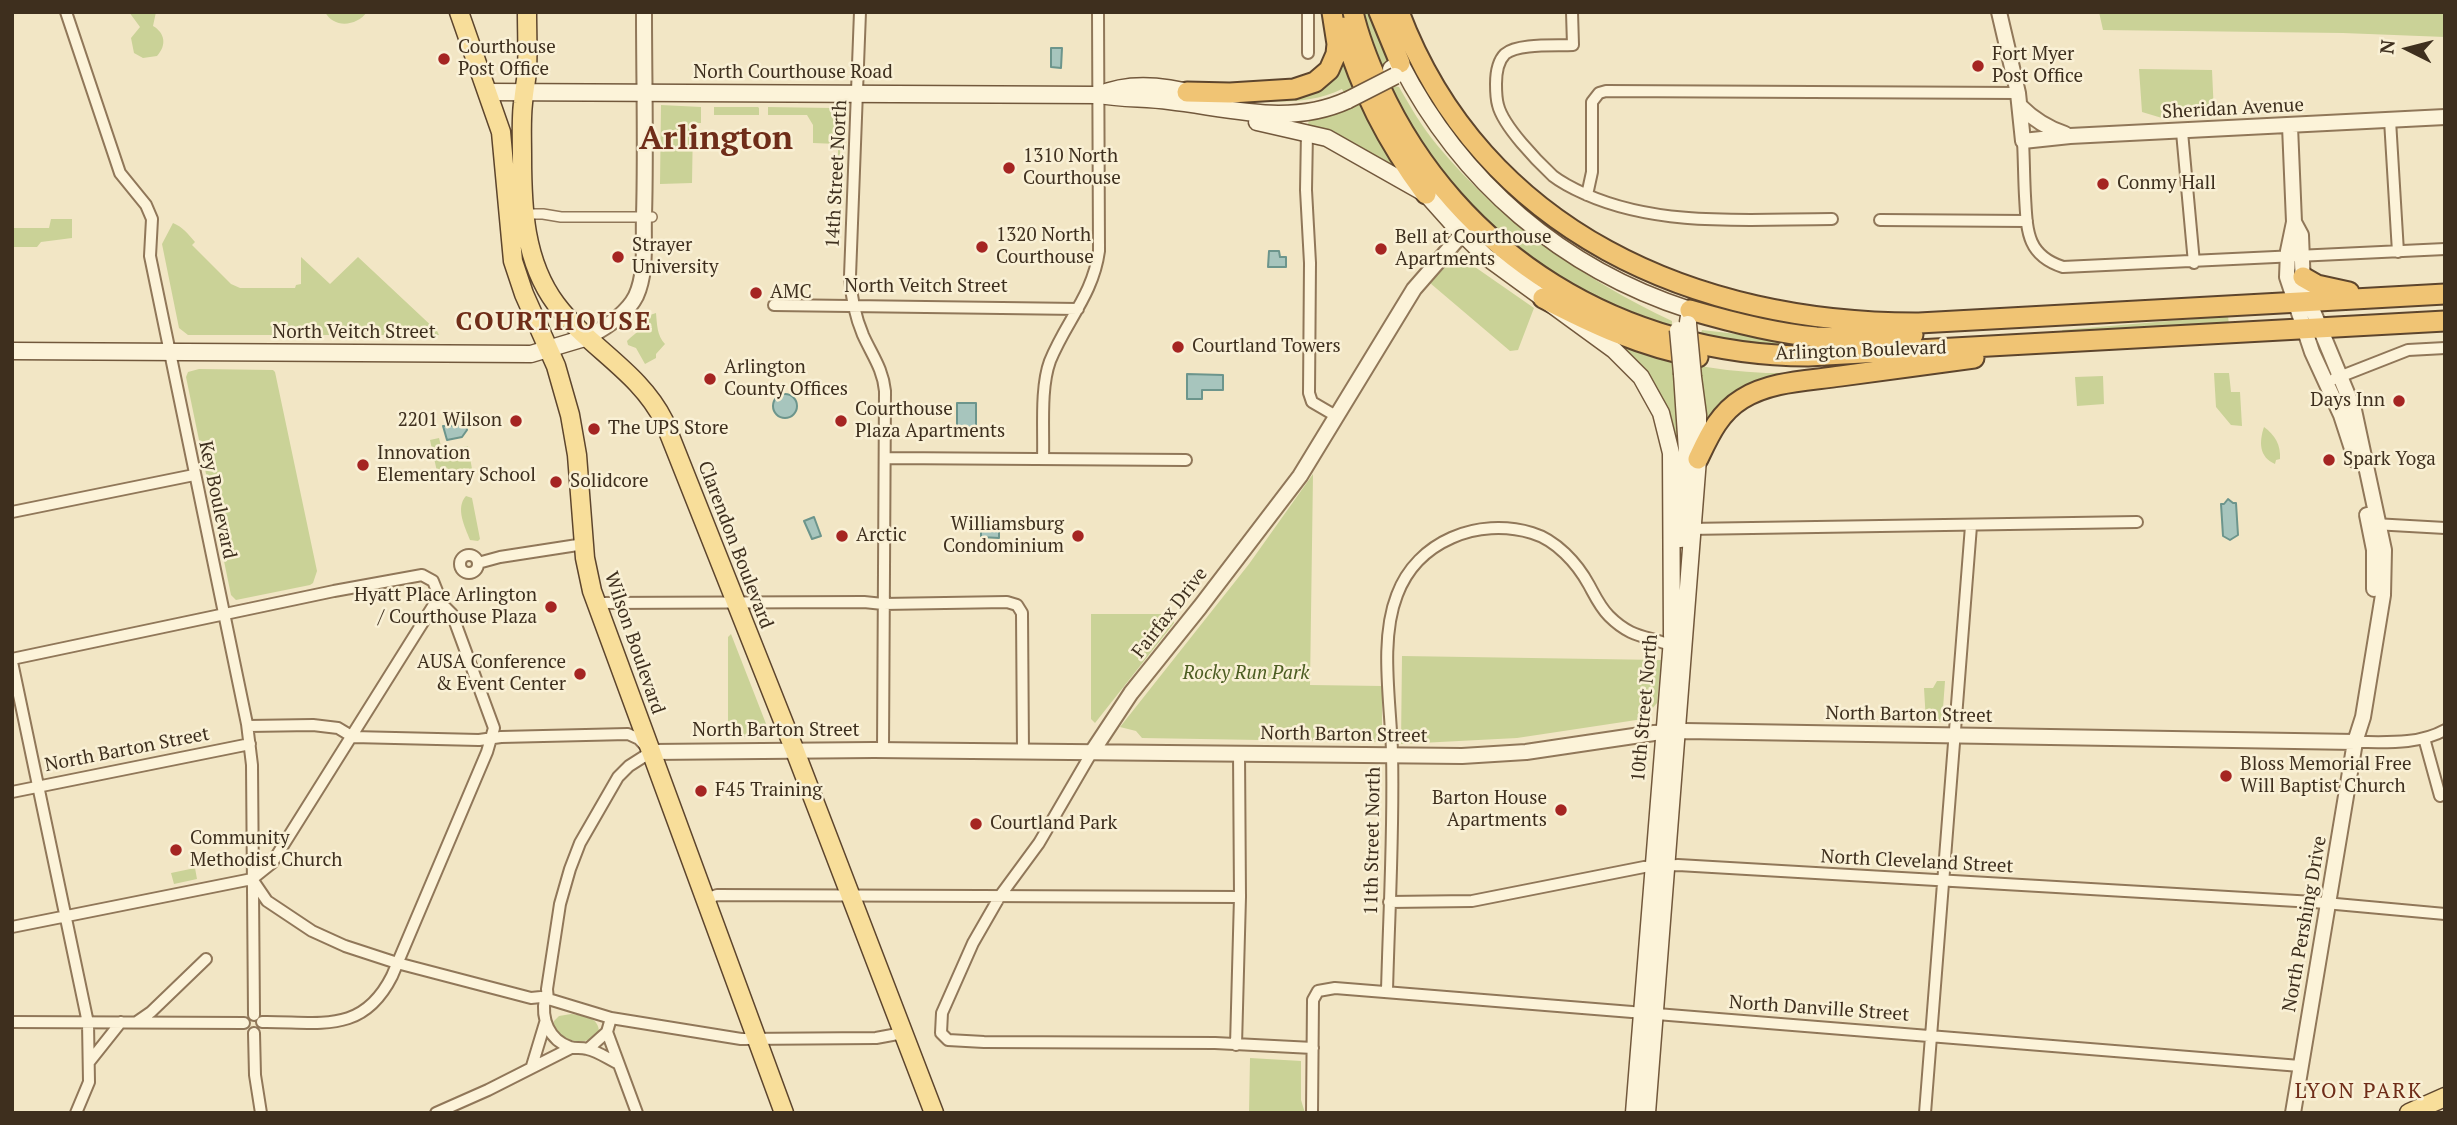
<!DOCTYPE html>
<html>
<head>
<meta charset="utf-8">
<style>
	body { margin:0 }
	#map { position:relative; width:2457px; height:1125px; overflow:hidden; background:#f2e6c5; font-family:"PT Serif",serif }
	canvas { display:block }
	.frame { position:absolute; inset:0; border:14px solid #3e2f1e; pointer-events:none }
	.north { position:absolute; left:2373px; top:14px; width:70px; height:70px; -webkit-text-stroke:5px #f9f0d5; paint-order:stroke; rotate:276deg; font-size:19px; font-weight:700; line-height:28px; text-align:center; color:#3e2f1e }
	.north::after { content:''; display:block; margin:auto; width:24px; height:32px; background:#3e2f1e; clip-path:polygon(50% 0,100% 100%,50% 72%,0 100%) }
</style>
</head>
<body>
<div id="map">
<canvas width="2457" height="1125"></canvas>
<div class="frame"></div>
<div class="north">N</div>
</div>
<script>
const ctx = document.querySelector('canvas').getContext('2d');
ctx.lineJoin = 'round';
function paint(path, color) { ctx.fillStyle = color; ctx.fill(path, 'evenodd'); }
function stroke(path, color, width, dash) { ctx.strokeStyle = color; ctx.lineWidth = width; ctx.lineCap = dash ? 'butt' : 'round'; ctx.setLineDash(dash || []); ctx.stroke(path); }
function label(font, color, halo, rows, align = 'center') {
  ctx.font = font + ' "PT Serif",serif'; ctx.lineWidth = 5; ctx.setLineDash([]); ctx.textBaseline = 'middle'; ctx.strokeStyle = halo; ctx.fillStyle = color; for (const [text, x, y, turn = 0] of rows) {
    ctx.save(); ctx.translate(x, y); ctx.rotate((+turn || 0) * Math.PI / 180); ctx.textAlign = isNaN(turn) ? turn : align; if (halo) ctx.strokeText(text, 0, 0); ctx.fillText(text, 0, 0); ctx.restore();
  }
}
paint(new Path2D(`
	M129,12H156L153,26C165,33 167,45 157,56L143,58L134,53L131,38L140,27Z
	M325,12H367C357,26 334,29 325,12Z
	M1363,12H1373L1383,38L1387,66L1383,69Z
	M2099,12H2445V37L2343,33L2103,30Z
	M1343,51L1397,170L1307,126L1309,121L1339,111L1350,104L1342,89C1309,105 1274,102 1238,100L1299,93Z
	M2139,69L2212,70L2214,114L2162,118L2142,112Z
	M1394,86L1399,87C1410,106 1422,127 1437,145C1500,221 1583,279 1672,321V329C1540,282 1457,213 1391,88Z
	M661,105L701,107V123H693L692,183L660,184Z
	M714,107H758L759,108V115H714Z
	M768,107L832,108L840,111V197L838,196V144L813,143V125L807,115H768Z
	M12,218L14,228H49L51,219H72V238L41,242L37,247H12Z
	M173,223C183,227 188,234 195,242L192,245L231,284L240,288H295L296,285L301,284V257L330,284L358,257L437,331L439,335H188L179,328L162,244Z
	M1454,256L1462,258L1534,308L1518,350L1510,351L1430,283Z
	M656,313C657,324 657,336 665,344L656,354V358L645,364L636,348L628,345L627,341C635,333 646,327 650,315Z
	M2228,316L2229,325L2063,334L2062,330Z
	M1702,330L1823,344C1782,350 1741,342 1700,336Z
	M1614,344C1663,360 1714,371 1766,373C1812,374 1859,365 1905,360L1782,379L1710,424L1706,423L1682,463L1677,458Z
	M199,369L273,370L275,372L317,571L313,583L310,585L236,600L231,595L186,377L188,372Z
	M2214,373H2229L2231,392H2240L2242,426L2231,425L2216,407Z
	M2103,376L2104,404L2077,406L2075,377Z
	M2264,427C2275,435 2281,445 2280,459L2276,460L2275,464C2259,457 2259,442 2264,427Z
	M439,438L442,450L468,446L472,469L438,476L430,440Z
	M1313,474L1310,685L1382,686V729L1379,742L1142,738L1136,731L1120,727L1249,564Z
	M466,496L472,498L480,539L478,541L470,540C465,527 455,508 466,496Z
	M1091,614H1172L1174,623L1095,723L1091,719Z
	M731,634L770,734L764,738L728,736V637Z
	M1402,656L1661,660L1657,703L1643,719L1517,738L1401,744Z
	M1937,681H1945L1942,722H1926L1924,688H1933Z
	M195,868L197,879L174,884L171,873Z
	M571,1014C584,1016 599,1017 599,1032C587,1047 564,1043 554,1028V1021L559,1016Z
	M1250,1058L1301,1061V1100L1305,1113H1249Z`), '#cad297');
const water = new Path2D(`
	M1051,48H1062L1061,68L1051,67Z
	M1269,251H1279L1280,257H1286V267H1268Z
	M1187,374L1223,375V390H1202V399H1187Z
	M773 406a12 12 0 1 1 24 0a12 12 0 1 1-24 0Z
	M957,403H976V432L957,433Z
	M466,425L467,430L462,437L447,440L443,426Z
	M2228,499L2233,503H2236L2238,535L2230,540L2223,536L2221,504H2224Z
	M814,517L821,536L812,539L804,521Z
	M981,527H999V538L981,537Z`);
paint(water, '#a7c5bd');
stroke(water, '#6c958c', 2);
const pedestrian = new Path2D(`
	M524,214H543L561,217H652`);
const minor = new Path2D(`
	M66,12L120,173L146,205L152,219L150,256L247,724L252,765L254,1015
	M860,12L850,276C851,296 855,316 863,335C872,355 883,369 885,391L883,750
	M1308,12V53
	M1572,12L1573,45C1556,46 1518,43 1505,54C1497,62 1496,74 1496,84C1496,91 1496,98 1498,105C1503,126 1537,161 1553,176C1562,183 1574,189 1585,194C1661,228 1751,219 1832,219
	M2390,120L2398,252
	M1307,132L1306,190L1310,263L1309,393L1312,402L1336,416
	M2182,132L2194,263
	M2023,141C2024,159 2024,178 2025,196C2027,230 2026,255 2063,267L2445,249
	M1587,195L1592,172V102L1599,93L1606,91L2018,93
	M1880,220L2027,221
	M774,305L1078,309
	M2334,379L2408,350L2445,348
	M886,458L1186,460
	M1043,459C1044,430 1040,388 1050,361C1066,321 1093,295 1099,251L1098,12
	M12,512L194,475
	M2374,524L2445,528
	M1688,529L2137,522
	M460 564a9 9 0 1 1 18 0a9 9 0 1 1-18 0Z
	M478,563L500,557L584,544
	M597,603L864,602L883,604L1007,602L1017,605L1022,613L1023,751
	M12,659L334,591L422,575L433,581L437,591L435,603L445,607L452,614L494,728L487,752L392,976C362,1036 318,1021 262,1022
	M12,662L88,1023L89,1082L76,1113
	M248,726L313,725L338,728L353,737L479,740L501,737L628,734L639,739L651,752L629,766L618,777L580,843L570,869L560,904L547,989L548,1000
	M2424,738L2440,796
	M2355,742C2385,742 2418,745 2445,730
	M1092,752L1039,843L1000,896L973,943L942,1013L941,1033L948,1040L984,1042L1215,1043L1313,1048
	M12,792L250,744
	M252,879L272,863L435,603
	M706,899L717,895L1240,897
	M1389,902L1472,901L1644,867L1678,865L2314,902L2445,914
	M12,927L252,879L267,901L312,931L345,946L397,963L531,998L541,997L545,998
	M1387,991C1389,912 1394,832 1392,753C1391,704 1379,641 1397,595C1417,541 1478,517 1532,533C1556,540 1577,563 1589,585C1595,596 1600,607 1609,616C1633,640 1648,635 1675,647
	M611,1018L741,1039L876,1038L903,1033
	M138,1021L151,1012L206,959
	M12,1022L244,1023
	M607,1032L637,1113
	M254,1033L255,1075L261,1113
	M1236,1045L1240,897L1239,752
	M588,1049L607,1032L611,1018L545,998C541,1019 549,1040 570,1047C575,1049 581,1047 587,1049C597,1051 607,1058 617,1063
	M90,1061L121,1022
	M532,1066L545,1023
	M436,1113L488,1090L571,1048
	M1312,1113L1313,1000L1318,991L1335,988L2300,1066
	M1925,1113L1971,526`);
const tertiary = new Path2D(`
	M1999,12L2018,93L2023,141L2070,136L2445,117
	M2020,106C2034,120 2047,128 2065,134
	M2290,126L2294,222L2288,251L2287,277L2312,352L2341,415L2356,461
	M588,337C605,328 627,314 636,296C647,272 643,242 644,216C646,148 644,80 644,12
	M2367,515L2374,550V589
	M651,752L874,750L1462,756L1526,752L1654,733L1685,731L2355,742
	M1092,752L1131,693L1200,607L1300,476L1414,289L1462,234
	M2293,1113L2355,742L2363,717L2383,595L2384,550L2354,410L2303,287L2301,235L2294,222`);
const secondary = new Path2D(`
	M1391,69L1400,63C1461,182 1562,269 1690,310L1688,322
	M487,92L1099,95C1122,99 1145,98 1169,101C1230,108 1289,127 1348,100
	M1099,95C1130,81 1167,86 1199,95
	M1257,122L1327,138L1426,194L1451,222L1485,256L1614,350L1641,377L1661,413L1671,453L1672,636
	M12,351L531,354L588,337
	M1681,539L1687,451L1682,374
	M1634,1113L1673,627
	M1647,1113L1698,459V415L1693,377`);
const primary = new Path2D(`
	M459,12L501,132L513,261L524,294L556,366L570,415L577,455L585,558L592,591L784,1113
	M527,12C527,32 528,52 527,71C526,82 524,92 523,103C521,120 522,138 522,156C522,207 524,261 556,304C588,347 640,372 664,421L795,751L934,1113
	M2409,1113L2445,1097`);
const trunk = new Path2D(`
	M1353,12C1359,38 1369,63 1380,87C1458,256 1623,355 1808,356L2445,321
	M1379,12L1400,63
	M1399,12C1482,232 1697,324 1919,323L2445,294
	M1342,27C1362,92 1386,140 1426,194
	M1187,92L1230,93L1294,89L1315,82L1329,70L1336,54L1337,44L1332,12
	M2303,277L2317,285L2349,292
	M1543,298C1593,324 1642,347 1698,357
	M1690,310C1731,322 1773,333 1816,337C1849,339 1881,337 1913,335
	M1698,459C1709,436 1719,413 1742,399C1771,381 1808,381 1841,376C1885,370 1930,364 1974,358`);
stroke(pedestrian, '#907759', 12);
stroke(minor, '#907759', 14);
stroke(tertiary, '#907759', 18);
stroke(secondary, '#72583c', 19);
stroke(primary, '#5d452d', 21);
stroke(trunk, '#5d452d', 23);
stroke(pedestrian, '#fcf3d9', 9);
stroke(minor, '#fcf3d9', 10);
stroke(tertiary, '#fcf3d9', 14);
stroke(secondary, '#fcf3d9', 16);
stroke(primary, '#f8de9a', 18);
stroke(trunk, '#f0c474', 19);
const secondaryBridge = new Path2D(`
	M1348,100L1395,76
	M1688,324L1693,377
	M1678,330L1682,374`);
stroke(secondaryBridge, '#72583c', 19, []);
stroke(secondaryBridge, '#fcf3d9', 16);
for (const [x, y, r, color] of [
	[444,59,7,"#a52522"],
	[1978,66,7,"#a52522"],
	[1009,168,7,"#a52522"],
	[2103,184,7,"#a52522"],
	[982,247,7,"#a52522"],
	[1381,249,7,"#a52522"],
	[618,257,7,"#a52522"],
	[756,293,7,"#a52522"],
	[1178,347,7,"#a52522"],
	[710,379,7,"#a52522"],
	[2399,401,7,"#a52522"],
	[516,421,7,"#a52522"],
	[841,421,7,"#a52522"],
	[594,429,7,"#a52522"],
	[2329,460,7,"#a52522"],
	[363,465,7,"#a52522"],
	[556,482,7,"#a52522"],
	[842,536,7,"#a52522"],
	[1078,536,7,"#a52522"],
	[551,607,7,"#a52522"],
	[580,674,7,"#a52522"],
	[2226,776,7,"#a52522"],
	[701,791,7,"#a52522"],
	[1561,810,7,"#a52522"],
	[976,824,7,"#a52522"],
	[176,850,7,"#a52522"]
]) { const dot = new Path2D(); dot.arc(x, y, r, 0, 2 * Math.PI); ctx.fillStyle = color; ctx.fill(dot); stroke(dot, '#f9f0d5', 2.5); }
label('19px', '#3e2f1e', '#f9f0d5', [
	["Courthouse",458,48],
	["Post Office",458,70],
	["Fort Myer",1992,55],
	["Post Office",1992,77],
	["1310 North",1023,157],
	["Courthouse",1023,179],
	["Conmy Hall",2117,184],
	["1320 North",996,236],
	["Courthouse",996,258],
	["Bell at Courthouse",1395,238],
	["Apartments",1395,260],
	["Strayer",632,246],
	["University",632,268],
	["AMC",770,293],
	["Courtland Towers",1192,347],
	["Arlington",724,368],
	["County Offices",724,390],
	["Days Inn",2385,401,"right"],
	["Courthouse",855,410],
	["Plaza Apartments",855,432],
	["2201 Wilson",502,421,"right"],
	["The UPS Store",608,429],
	["Innovation",377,454],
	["Elementary School",377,476],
	["Spark Yoga",2343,460],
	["Solidcore",570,482],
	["Williamsburg",1064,525,"right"],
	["Condominium",1064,547,"right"],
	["Arctic",856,536],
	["Hyatt Place Arlington",537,596,"right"],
	["/ Courthouse Plaza",537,618,"right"],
	["AUSA Conference",566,663,"right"],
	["& Event Center",566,685,"right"],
	["Bloss Memorial Free",2240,765],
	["Will Baptist Church",2240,787],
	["F45 Training",715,791],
	["Barton House",1547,799,"right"],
	["Apartments",1547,821,"right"],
	["Courtland Park",990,824],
	["Community",190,839],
	["Methodist Church",190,861]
], 'left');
label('19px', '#3e2f1e', '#f9f0d5', [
	["North Courthouse Road",793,73],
	["Sheridan Avenue",2233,109,-3],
	["14th Street North",837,174,-87],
	["North Veitch Street",926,287],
	["North Veitch Street",354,333],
	["Arlington Boulevard",1861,351,-2],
	["Key Boulevard",217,500,78],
	["Clarendon Boulevard",735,545,69],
	["Fairfax Drive",1170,613,-52],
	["Wilson Boulevard",634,643,71],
	["10th Street North",1645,708,-85],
	["North Barton Street",1909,715,1],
	["North Barton Street",776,731],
	["North Barton Street",1344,735,1],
	["North Barton Street",127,750,-11],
	["11th Street North",1373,841,-89],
	["North Cleveland Street",1917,862,3],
	["North Pershing Drive",2305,924,-80],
	["North Danville Street",1819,1009,4]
]);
label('italic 19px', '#4c5d22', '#f9f0d5', [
	["Rocky Run Park",1246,674]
]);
ctx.letterSpacing = '2px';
label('21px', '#6f2d19', '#f9f0d5', [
	["LYON PARK",2359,1092]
]);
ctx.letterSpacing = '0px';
ctx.letterSpacing = '2px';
label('bold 26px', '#6f2d19', '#f9f0d5', [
	["COURTHOUSE",554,323]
]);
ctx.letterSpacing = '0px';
label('bold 33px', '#6f2d19', '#f9f0d5', [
	["Arlington",716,140]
]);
</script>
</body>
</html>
